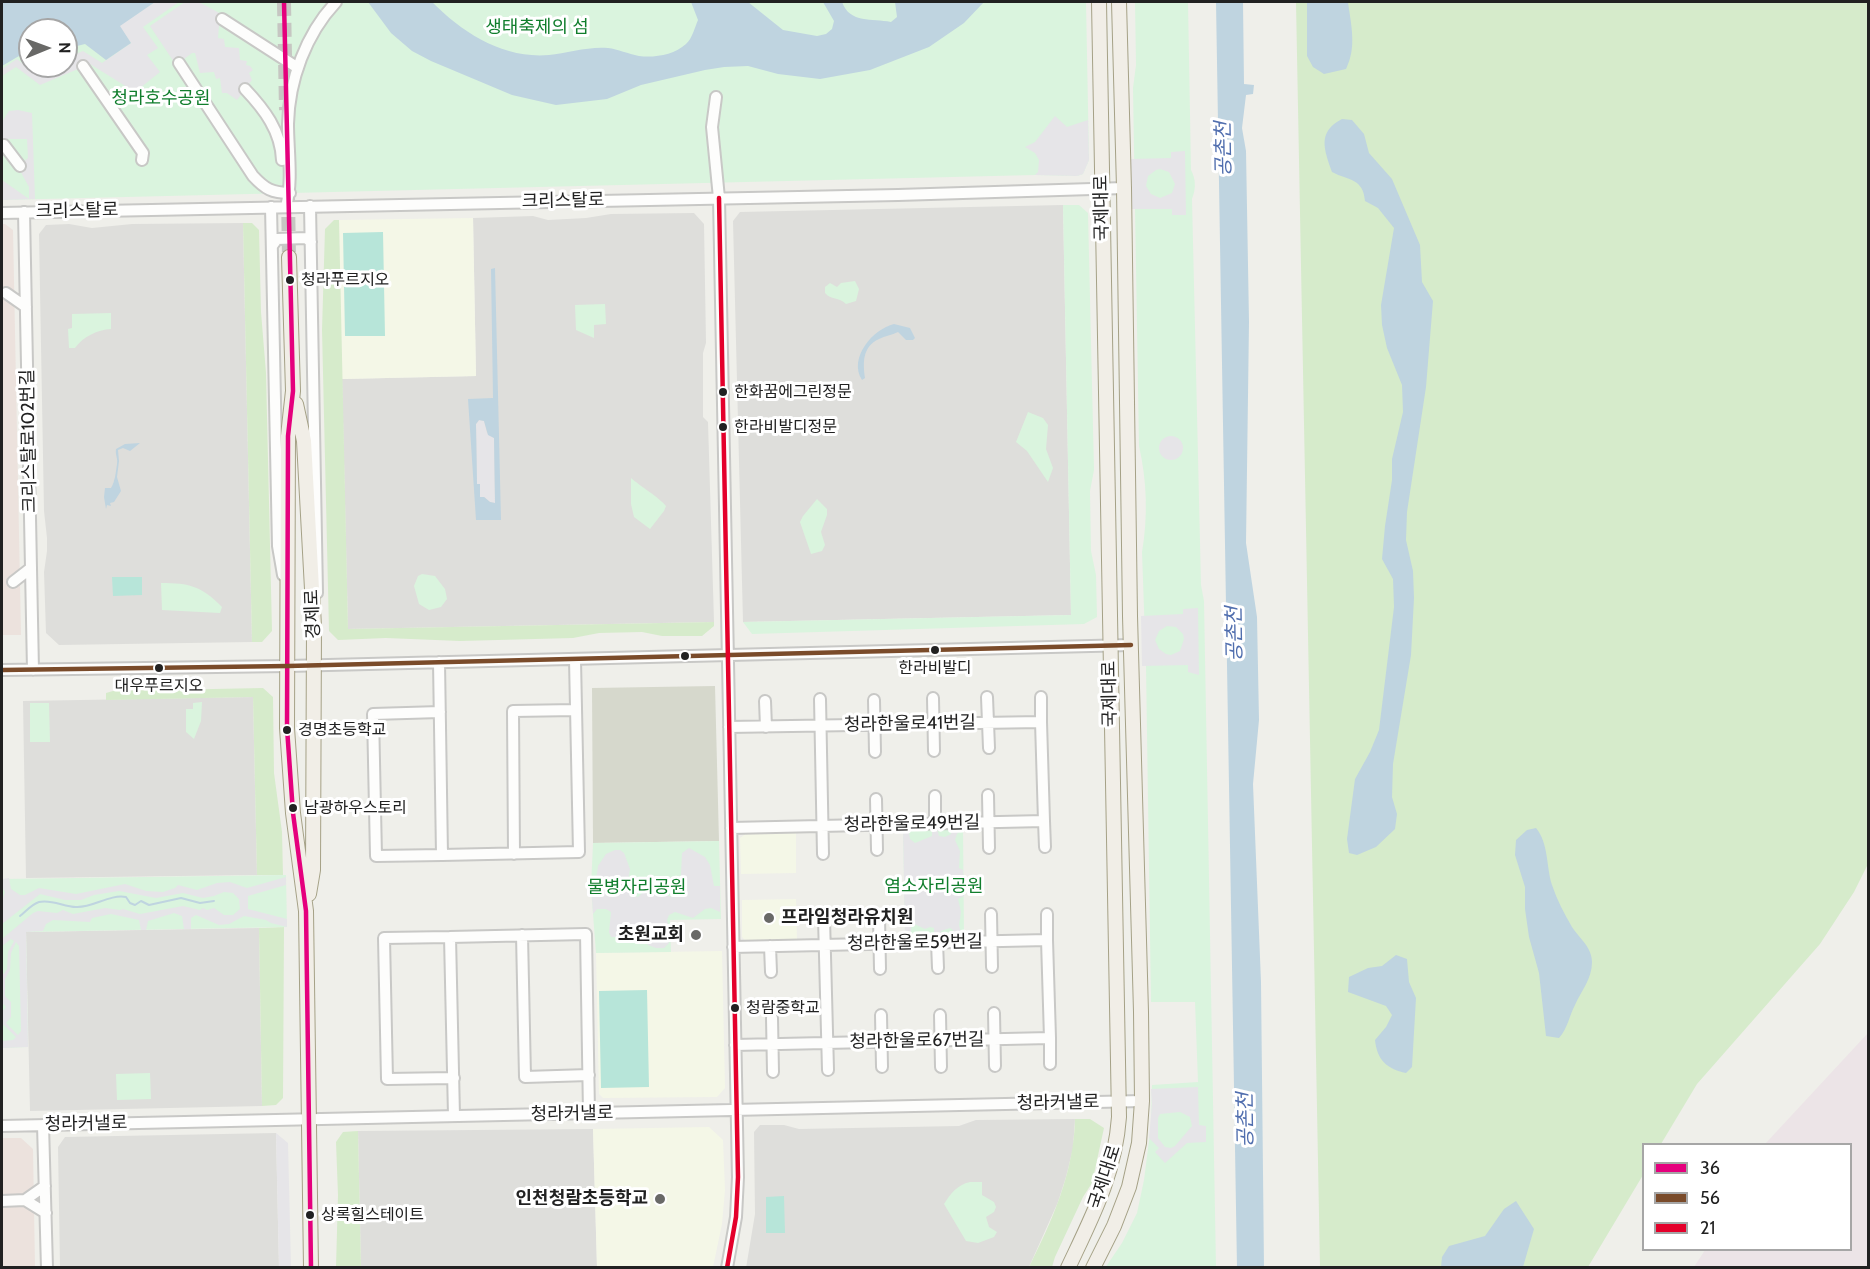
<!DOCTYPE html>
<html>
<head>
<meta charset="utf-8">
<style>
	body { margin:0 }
	#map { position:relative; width:1870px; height:1269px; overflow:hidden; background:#efefea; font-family:Cabin,sans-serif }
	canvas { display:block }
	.frame { position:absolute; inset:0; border:3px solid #212121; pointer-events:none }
	.legend { position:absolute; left:1642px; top:1143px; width:210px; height:108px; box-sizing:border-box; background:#fff; border:2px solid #a6a6a6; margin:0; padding:8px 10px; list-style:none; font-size:18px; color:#212121 }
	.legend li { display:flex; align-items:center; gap:12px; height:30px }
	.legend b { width:30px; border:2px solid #a6a6a6 }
	.north { position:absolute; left:18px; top:18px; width:60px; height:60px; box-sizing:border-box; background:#fff; border:2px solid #a6a6a6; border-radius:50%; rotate:89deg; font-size:16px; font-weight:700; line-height:24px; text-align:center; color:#212121 }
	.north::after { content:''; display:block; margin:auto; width:21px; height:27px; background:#696967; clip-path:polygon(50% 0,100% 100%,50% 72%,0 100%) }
</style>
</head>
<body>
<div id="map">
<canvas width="1870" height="1269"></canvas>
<div class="frame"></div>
<ul class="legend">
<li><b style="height:8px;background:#e5007d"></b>36</li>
<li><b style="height:8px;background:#7a4b2a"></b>56</li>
<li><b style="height:8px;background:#e4002b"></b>21</li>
</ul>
<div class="north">N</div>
</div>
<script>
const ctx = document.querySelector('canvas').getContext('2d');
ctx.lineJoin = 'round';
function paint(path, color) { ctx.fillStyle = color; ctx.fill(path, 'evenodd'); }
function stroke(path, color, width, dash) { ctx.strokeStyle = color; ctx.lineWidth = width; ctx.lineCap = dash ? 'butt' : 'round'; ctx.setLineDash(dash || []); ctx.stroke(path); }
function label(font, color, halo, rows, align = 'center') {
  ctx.font = font + ' Cabin,"Noto Sans KR",sans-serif'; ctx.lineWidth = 6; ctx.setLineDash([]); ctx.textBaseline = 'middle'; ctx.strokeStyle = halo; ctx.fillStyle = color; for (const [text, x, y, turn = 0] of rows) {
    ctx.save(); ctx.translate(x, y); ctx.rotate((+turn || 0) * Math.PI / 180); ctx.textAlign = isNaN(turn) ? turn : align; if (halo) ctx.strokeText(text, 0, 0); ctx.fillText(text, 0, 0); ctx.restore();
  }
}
paint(new Path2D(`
	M1063,205L1071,615L743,622L733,221L740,212Z
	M694,213L704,224L706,343L703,353V417L708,422L714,622L348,629L342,379L476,376L473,218L533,216L548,220L586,218L611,214Z
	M243,223L252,642L59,645L46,633L44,572L47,551V538L44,511L39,234L46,225L69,224L92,228L132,224Z
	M253,697L257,875L26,878L23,701Z
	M259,928L262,1106L30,1111L26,932Z
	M1075,1119L1073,1149L1066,1177L1058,1202L1029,1267L746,1268L755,1214L754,1132L760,1125H784L799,1129L959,1126L976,1120Z
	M593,1129L597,1267H361L358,1131Z
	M276,1133L279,1267H60L58,1147L65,1137Z`), '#dededb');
paint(new Path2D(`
	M2,224H5L13,230L21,635H2Z
	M2,1138H21L33,1149L35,1267H2Z`), '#ece2dd');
paint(new Path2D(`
	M1868,1033V1267H1694L1705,1250H1850V1144H1765Z`), '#ece4e7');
paint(new Path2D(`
	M473,218L476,376L342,379L339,220Z
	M796,832V873L741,874L740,838L747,833Z
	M796,899L797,941L747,942L742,937V900Z
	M722,951L725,1088L717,1097L603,1098L599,1094L596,953Z
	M709,1127L723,1140L725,1190L722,1224L713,1267H597L593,1129Z`), '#f4f7e7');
paint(new Path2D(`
	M715,686L719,841L593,843L592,688Z`), '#d6d8cc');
paint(new Path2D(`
	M1296,2H1868V864L1854,892L1820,944L1697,1084L1661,1144H1644L1643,1175L1588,1267H1320Z
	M334,220H339L348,629L714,622V626L702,636H662L642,632L599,633L573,638L460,641L386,638L338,640L329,631L322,330L325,229Z
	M243,223H252L259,230L261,312L266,373L272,631L262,642H252Z
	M263,688L273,697L274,773L282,832L283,875H257L253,697L106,700V693L113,691Z
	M284,927L283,1098L276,1105L262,1106L259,928Z
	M1075,1119H1090L1104,1128L1092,1183L1083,1197L1055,1257L1052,1267H1029C1052,1221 1074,1172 1075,1119Z
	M358,1131L361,1267H336L338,1195L336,1142L343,1132Z`), '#d6ebcb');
paint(new Path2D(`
	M2,2H1086L1089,160L1083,174L1077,176L1035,175L2,200ZM30,30H66V66H30Z
	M1135,2H1188L1191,170C1196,179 1196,189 1192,199L1201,585L1204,601L1216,1267L1105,1268L1122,1243L1137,1213L1144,1180L1151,1125L1152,1085L1198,1082L1195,1002H1151L1146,666L1142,552C1148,517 1147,481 1139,446L1133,88L1136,65Z
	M1063,205H1079L1088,213L1094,470L1090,491L1091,551L1096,575L1097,617L1084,624L752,634L743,622L1071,615Z
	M855,281L859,289L856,301L846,304C839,297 831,300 825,293V287L830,283L837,287L841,283Z
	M605,304L606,324L594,325V338L576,330L575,305Z
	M111,313V329C97,330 84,336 75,348H69L68,329L72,328V314Z
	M1028,412L1043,418L1048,425L1046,449L1053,468L1048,482L1027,451L1016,442Z
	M631,478C640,486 660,498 666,506L664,511L650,529L634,517L631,504Z
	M817,499L827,509V515L821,532L825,545L822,551L811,554L800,522L803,516Z
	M422,574L435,576L445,589L447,599L441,607L429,610L419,604L414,586L418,576Z
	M161,583C189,583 202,586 222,607L220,613L162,610Z
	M202,702L201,721L194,739L186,732V709H193V703Z
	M49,703L50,742H30V703Z
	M963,827L964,937H905L903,828Z
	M719,841L721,919L670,920L671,952L596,953L591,888L593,843Z
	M286,875L287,927L26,932L28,1047L2,1048V879Z
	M150,1073L151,1099L117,1100L116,1074Z
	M970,1182H982V1195L994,1202L996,1207L994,1212L986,1217L989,1227L997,1232L994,1237L978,1243L966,1241L944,1204C951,1193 957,1185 970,1182Z`), '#daf4de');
paint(new Path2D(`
	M383,232L385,336H345L343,233Z
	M112,577H142V595L113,596Z
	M647,990L649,1087L601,1088L599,991Z
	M784,1196L785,1233H766V1197Z`), '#b7e5d9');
paint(new Path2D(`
	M155,2H179L143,27L158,48L147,55L160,72L135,92L90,64L40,85L16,67L2,76V69L17,59L33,72L47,66H66V58L83,51L102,63L131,43L119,26Z
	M185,2H199L223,15L219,26L218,38L224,39L225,47L239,48L240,60L247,61L246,65L250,66L253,70L249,73L252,80L237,100L227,93H222L220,78L216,79L214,72L200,73L195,53H192L176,65L150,26Z
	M18,110L32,113L35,199L2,200V180L29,199V187L18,167L28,158L27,139H4L2,146V122L9,111Z
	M1055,116L1067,127L1088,120L1089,160L1083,174L1077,176L1035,175L1038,172L1039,160L1035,153L1025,147L1035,142Z
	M1185,151L1186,215H1172V209H1132L1131,159L1171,158V152ZM1160,169L1169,172L1175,184L1172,193L1160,198L1151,194L1146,186L1148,176L1156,170Z
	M479,420L484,421L487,433L494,438L495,503L490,502L484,497H480V485L477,484L476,424Z
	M1159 448a12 12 0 1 1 24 0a12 12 0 1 1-24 0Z
	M1198,608L1199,675L1188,672V665L1142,666L1141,616L1183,614V609ZM1167,626L1176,627L1183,634L1184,639L1180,651L1171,655L1166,654L1159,649L1155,640L1159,631Z
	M952,827H963L957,834L955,840L960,851L959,868L963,870L964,896L958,899L961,912L959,925L962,937H955L953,930L950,928L941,931L940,937H934V928L930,927L925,929L914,924L911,928V937H905L903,828H908L910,839L915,843L932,836V828H937L939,836L945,837L951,834Z
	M689,848L705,857L710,865L714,886H720V912L711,908L705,909L693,918L675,912L669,915L667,920L669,929V943L664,948H656L648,945L642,935L637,933L623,937H611L609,932L611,912L606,909H597L593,914L592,899L591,888H595L598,866L606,854L615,850H620L624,853L630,869L627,886L630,895L638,897L649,887H657L668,896L677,897L680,894L682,853Z
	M286,877V885L248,896V909L287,919V927L271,923L266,920L244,916L229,924L219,925L196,915L191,918V929H184L182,916L174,913L148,921L146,930H141L139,920L111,914L92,918L90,922L53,920L46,924L43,931L26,932L28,1047L2,1048V1041L13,1040L16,1037L4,1025L2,1026V1011L6,1008L5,1005L2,1004V973L4,974L7,969L8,952L14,941L11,939L2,946V939L33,913L38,911L57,913L63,910L73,914L105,908L120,910L123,909L140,914L183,906L200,910L203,908L207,910L214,908L224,915H233L240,909L239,899L233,893L224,892L214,896L203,898L183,893L156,898L119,891L94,895L81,900H65L40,894L2,924V901L5,892L2,887V879L9,878L11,889L20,895H25L39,888L76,894L125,884L146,891L163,892L175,888L178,885L197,890L217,883L230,882L247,888ZM16,942L19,946L21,1031L18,1035L6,1023L11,1017V1002L5,996V979L10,970L11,953Z
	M1198,1087L1199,1125L1206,1126V1142L1187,1143L1165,1163L1155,1152L1159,1148L1149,1138L1152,1104L1151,1089ZM1180,1112L1190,1117L1192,1126L1175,1146L1171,1148L1165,1147L1158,1138V1118L1160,1114Z
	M276,1133L288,1143L291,1267H279Z`), '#e6e5e8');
paint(new Path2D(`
	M2,2H155L120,26L131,43L106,60L85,44L77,46L66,51V30H30V65L19,56L2,66Z
	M368,2H432C463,33 503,59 549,55C567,53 590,46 608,48C618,49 628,54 639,56C654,58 674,55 686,44C692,39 695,27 698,20L691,2H748L783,30L817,36L826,34L832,29L834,21L823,2H842C850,24 872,18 891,22L897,17L895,2H984L964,23L929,47L870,70L820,79L778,74L748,66L724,67L705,70L641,85L607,99L556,105L512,95L431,61L412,51L391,33Z
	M1216,2H1243L1244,84L1254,85L1253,94L1246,95L1242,128L1246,151L1249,322L1246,543L1257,617L1259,720L1253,784L1261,982L1264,1268L1237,1267Z
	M1307,2H1348C1351,25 1357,47 1346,69L1324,74L1313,67L1307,56Z
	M1342,119L1352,120L1364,134L1369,153L1392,179L1420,245L1422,282L1433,301L1426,387L1407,512L1406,540L1413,571L1414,598L1411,655L1393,764L1392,797L1397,814L1395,829L1376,847L1357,855L1349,853L1347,839L1355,779L1370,752L1379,730L1394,607L1393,579L1382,559L1385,526L1392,480V459L1403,412L1402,385L1387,348L1382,325L1381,305L1394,228L1378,208L1365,201C1363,178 1349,181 1332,172C1324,149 1317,132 1342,119Z
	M495,268L501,520H476L468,399L493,398L491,269ZM479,420L484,421L488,435L494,438L495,503L490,502L484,497H480V484H477L476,424Z
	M894,324L910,328L915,338L913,340H906L898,332C892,335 885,336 879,339C862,347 863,363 865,378L862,380C848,358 873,329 894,324Z
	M140,443L130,451L123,448L118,450L119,461L117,477L121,491L114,502L110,503L111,506L107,505L106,509L104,497L105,488H111C115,482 116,471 117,464C118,458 115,455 116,449L125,444Z
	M1536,828C1549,844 1546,866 1552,885C1557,900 1564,913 1572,927C1579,938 1592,947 1592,962C1592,979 1581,991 1575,1005C1569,1016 1568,1028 1559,1038L1546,1036L1539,973L1529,937L1525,909V887L1515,855L1516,840L1527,830Z
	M1396,955L1407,959L1409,982L1416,998L1412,1067L1406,1073C1387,1069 1377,1060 1375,1040L1386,1027L1392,1015L1386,1006L1348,992L1349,977L1368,968L1382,966Z
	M1516,1201L1534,1229L1523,1267H1441L1442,1257L1449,1246L1485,1236L1504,1209Z`), '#bfd4e0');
stroke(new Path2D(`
	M20,916C25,912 32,904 39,902C52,899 64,907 76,907C93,908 109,894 126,897L130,903L135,905L141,901L149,905L181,898L200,903L214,901`), '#bfd4e0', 2);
stroke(new Path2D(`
	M284,2L286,110
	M288,196L289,257`), '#c6c6c2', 14, [14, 7]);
const minor = new Path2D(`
	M222,19L298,68
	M179,63L253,176C265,189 272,193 290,193
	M83,66L143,153L142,160
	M245,89C264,109 281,131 282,160
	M716,97L712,127L719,198L738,1177L736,1217L727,1268
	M4,145L20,166
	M310,206L317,593
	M271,207L278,546L283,575
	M286,207C293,180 288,151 288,124C289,80 306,34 336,2
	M24,212L33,670
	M2,213L898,195L1124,188
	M272,246L277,239L306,238L311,242
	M6,293L26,307
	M13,582L31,568
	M439,662L442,855L579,852L575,660
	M2,670L288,666L1131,645
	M987,697L989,748
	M1041,697V722
	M933,698L934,751
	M820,699L823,854
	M874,700L875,752
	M765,701L766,727
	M440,712L373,714L376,856L442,855
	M729,727L1041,722L1044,821L731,828
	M988,795L989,848
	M935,796V823
	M876,799L877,850
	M1044,821L1045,847
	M514,854L513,711L576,710
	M991,914L992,967
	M1047,914V940
	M879,917L880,969
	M824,918L828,1070
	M522,935L525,1077L589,1075
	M450,937L384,938L387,1079L454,1078
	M937,942L938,968
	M770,946L771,972
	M733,947L1047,940L1050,1038L735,1045
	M994,1013L995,1066
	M881,1015L882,1067
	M940,1015L941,1067
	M772,1018L773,1072
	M1050,1038V1064
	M454,1116L450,937L586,934L589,1113
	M43,1125L47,1268
	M2,1126L1142,1101
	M45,1186L25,1200L46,1213
	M2,1201L25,1200`);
const major = new Path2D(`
	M289,257L293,391L288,436L287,728L293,813L306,911L311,1268
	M296,404L304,441L314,626L313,870L309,894
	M1068,1268C1092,1217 1115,1174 1119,1117L1099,2
	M1093,1268L1114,1226L1129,1187L1139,1143L1142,1101L1141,1012L1130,616L1124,188L1119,2`);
stroke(minor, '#c8c8c6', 14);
stroke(major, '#a5a186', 16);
stroke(minor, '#fdfdfc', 10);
stroke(major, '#f1eee7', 14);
stroke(new Path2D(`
	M284,2L293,391L288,436L287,728L293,813L306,911L311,1268`), '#e5007d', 4.5);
stroke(new Path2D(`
	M2,670L288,666L1131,645`), '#7a4b2a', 4.5);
stroke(new Path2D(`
	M719,198L738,1177L736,1217L727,1268`), '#e4002b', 4.5);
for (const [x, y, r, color] of [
	[290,280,5,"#212121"],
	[723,392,5,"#212121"],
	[723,427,5,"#212121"],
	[935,650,5,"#212121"],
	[685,656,5,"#212121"],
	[159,668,5,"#212121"],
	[287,730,5,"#212121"],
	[293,808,5,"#212121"],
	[769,918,6,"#696967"],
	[696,935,6,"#696967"],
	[735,1008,5,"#212121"],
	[660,1199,6,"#696967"],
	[310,1215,5,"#212121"]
]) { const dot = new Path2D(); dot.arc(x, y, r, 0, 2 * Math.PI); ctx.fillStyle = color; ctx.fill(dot); stroke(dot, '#fff', 2); }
label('16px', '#212121', '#fff', [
	["청라푸르지오",301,280],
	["한화꿈에그린정문",734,392],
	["한라비발디정문",734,427],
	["한라비발디",935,668,"center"],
	["대우푸르지오",159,686,"center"],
	["경명초등학교",298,730],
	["남광하우스토리",304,808],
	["청람중학교",746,1008],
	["상록힐스테이트",321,1215]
], 'left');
label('18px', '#117e2d', '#fff', [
	["생태축제의 섬",537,28],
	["청라호수공원",161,99],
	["염소자리공원",934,887],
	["물병자리공원",637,888]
]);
label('18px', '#212121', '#fff', [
	["크리스탈로",563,201,-1],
	["국제대로",1102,208,-91],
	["크리스탈로",77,211,-1],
	["크리스탈로102번길",29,441,-91],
	["경제로",313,614,-92],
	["국제대로",1110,694,-91],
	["청라한울로41번길",910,724,-1],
	["청라한울로49번길",912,824,-1],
	["청라한울로59번길",915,943,-1],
	["청라한울로67번길",917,1041,-1],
	["청라커낼로",1058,1103,-1],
	["청라커낼로",572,1114,-1],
	["청라커낼로",86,1124,-1],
	["국제대로",1105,1177,-72]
]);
label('bold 18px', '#212121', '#fff', [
	["프라임청라유치원",781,918,"left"],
	["초원교회",684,935],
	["인천청람초등학교",648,1199]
], 'right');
label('italic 20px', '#506eae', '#fff', [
	["공촌천",1224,149,-91],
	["공촌천",1235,634,-91],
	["공촌천",1246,1120,-91]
]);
</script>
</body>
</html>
